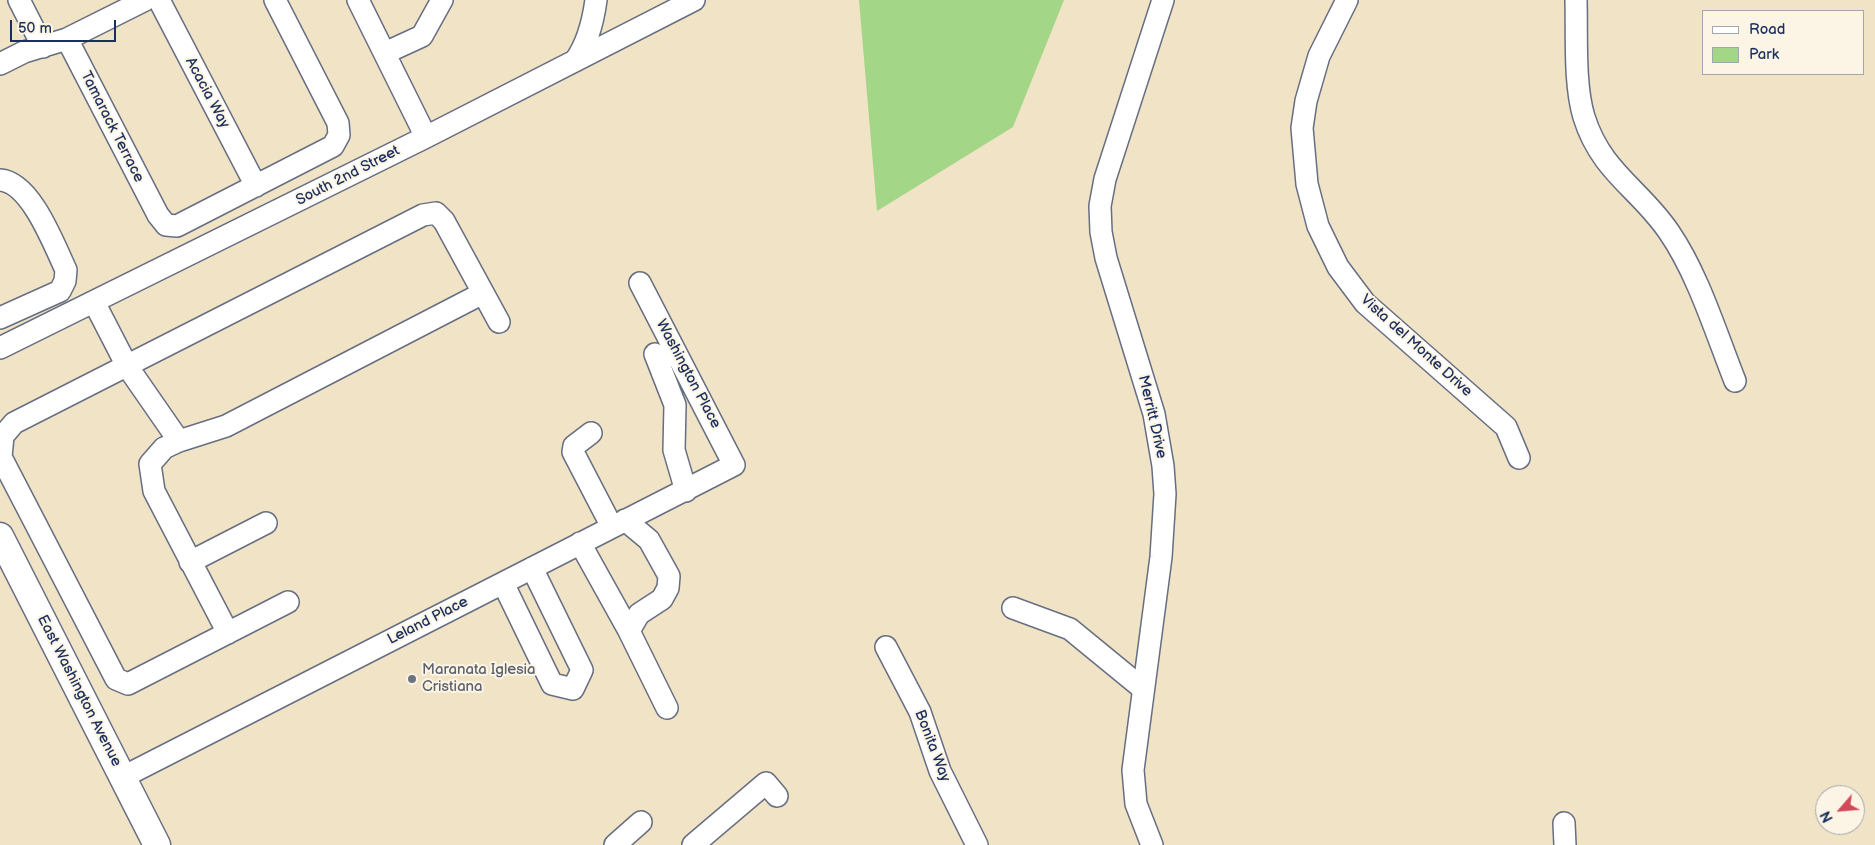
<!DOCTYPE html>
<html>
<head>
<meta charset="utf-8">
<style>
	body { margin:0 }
	#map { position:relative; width:1875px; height:845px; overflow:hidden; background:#f1e3c5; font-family:"Balsamiq Sans",sans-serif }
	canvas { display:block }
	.legend { position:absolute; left:1702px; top:10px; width:162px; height:65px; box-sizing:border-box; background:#fcf5e5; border:1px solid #a2a6af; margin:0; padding:6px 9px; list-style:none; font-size:15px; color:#1b2f5e }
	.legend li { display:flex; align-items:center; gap:10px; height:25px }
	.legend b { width:25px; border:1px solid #a2a6af }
	.north { position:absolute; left:1815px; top:785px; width:50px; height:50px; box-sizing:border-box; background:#fcf5e5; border:1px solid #a2a6af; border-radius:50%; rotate:243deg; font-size:14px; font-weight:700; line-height:20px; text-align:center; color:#1b2f5e }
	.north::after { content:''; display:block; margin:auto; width:18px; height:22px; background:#d1495b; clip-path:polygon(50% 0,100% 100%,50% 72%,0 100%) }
	.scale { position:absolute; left:10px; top:20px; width:106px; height:22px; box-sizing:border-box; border:2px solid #1b2f5e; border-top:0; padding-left:6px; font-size:15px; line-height:18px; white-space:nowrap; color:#1b2f5e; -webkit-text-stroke:4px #fcf5e5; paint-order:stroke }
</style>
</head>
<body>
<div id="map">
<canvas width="1875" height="845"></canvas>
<ul class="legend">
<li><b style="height:6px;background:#fff"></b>Road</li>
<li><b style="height:14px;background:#a3d686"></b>Park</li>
</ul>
<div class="north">N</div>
<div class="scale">50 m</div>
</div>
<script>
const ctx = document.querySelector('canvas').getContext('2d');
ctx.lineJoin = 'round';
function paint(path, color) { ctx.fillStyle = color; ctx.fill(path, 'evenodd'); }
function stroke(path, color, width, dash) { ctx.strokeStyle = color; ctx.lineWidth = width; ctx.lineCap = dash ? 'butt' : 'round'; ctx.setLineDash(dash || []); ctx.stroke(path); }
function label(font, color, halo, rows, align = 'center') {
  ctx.font = font + ' "Balsamiq Sans",sans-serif'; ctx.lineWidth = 4; ctx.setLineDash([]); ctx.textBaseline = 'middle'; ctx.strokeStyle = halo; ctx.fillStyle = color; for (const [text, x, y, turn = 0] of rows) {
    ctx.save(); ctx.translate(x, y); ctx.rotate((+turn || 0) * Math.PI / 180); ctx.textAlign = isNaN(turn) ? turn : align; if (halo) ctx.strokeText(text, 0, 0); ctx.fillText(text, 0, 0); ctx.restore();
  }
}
paint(new Path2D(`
	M859,0H1064L1013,127L877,211Z`), '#a3d686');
const minor = new Path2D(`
	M19,0L43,47
	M159,0L256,186
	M358,0L426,137
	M1347,0L1319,56L1306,101L1302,128L1307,184L1318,226L1338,267L1365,303L1506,427L1519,458
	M1576,0C1577,35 1574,85 1584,117C1601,172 1640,189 1669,232C1698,274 1716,333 1735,381
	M67,39L158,215L166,225L177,226L333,146L339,135L338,123L275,0
	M385,53L422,36L442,0
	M575,61C588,43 593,22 596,0
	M0,64L24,52L67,39L145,0
	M0,180C31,182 54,245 66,270L65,281L60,291L0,318
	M94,302L127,366L179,441
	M0,348L426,137L694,0
	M655,354L675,405L674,450L686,491
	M591,433L574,446L573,452L612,527
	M625,520L649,540L669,576L668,588L662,599L639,614L629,631
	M580,543L629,631L667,708
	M190,562L266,523
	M503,583L552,684L573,689L582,670L532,568
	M288,602L128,684L116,679L1,457L3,436L14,423L423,215L436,213L444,221L499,322
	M1013,608L1070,629L1142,688
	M228,633L154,491L150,464L164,448L179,441L226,426L483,293
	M886,647L920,712L940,771L977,845
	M123,777L734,465L640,283
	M1564,823L1565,845
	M615,845L641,822
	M693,845L766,783L777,796
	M1152,845L1136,804L1133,770L1161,557L1165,494L1163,466L1154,414L1106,258L1101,232L1100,206L1105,179L1163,0`);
const major = new Path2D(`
	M0,536L157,845`);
stroke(minor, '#666e82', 24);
stroke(major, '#666e82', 29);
stroke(minor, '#fff', 21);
stroke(major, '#fff', 26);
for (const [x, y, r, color] of [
	[412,679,5,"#6b7280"]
]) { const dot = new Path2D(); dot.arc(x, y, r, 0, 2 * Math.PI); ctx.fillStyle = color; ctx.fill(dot); stroke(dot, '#fcf5e5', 2); }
label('15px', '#1b2f5e', '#fcf5e5', [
	["Acacia Way",207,93,62],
	["Tamarack Terrace",112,127,63],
	["South 2nd Street",348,176,-27],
	["Vista del Monte Drive",1416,346,42],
	["Washington Place",688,374,62],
	["Merritt Drive",1152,417,77],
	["Leland Place",428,621,-27],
	["East Washington Avenue",79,691,63],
	["Bonita Way",932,746,69]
]);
label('15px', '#5b616d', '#fcf5e5', [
	["Maranata Iglesia",422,670],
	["Cristiana",422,687]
], 'left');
</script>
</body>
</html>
